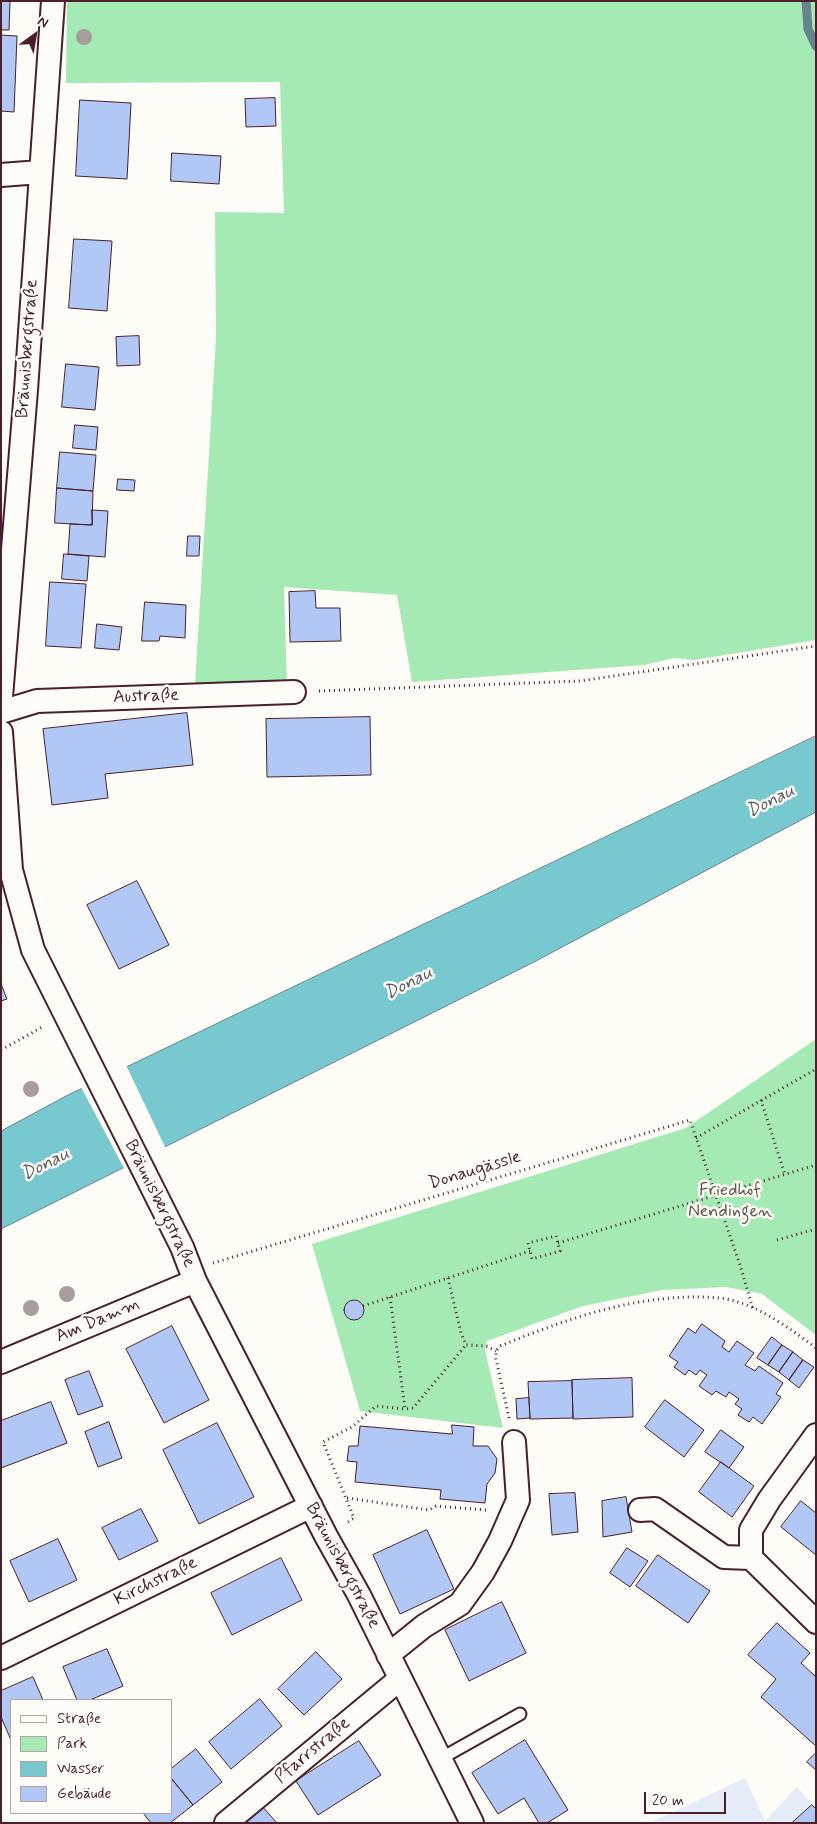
<!DOCTYPE html>
<html>
<head>
<meta charset="utf-8">
<style>
	body { margin:0 }
	#map { position:relative; width:817px; height:1824px; overflow:hidden; background:#fdfcf7; font-family:Mynerve,sans-serif }
	canvas { display:block }
	.frame { position:absolute; inset:0; border:2px solid #4a1f2b; pointer-events:none }
	.legend { position:absolute; left:10px; top:1699px; width:162px; height:115px; box-sizing:border-box; background:#fdfcf7; border:1px solid #b5a4a5; margin:0; padding:6px 9px; list-style:none; font-size:15px; color:#4a1f2b }
	.legend li { display:flex; align-items:center; gap:10px; height:25px }
	.legend b { width:25px; border:1px solid #b5a4a5 }
	.north { position:absolute; left:10px; top:10px; width:50px; height:50px; -webkit-text-stroke:4px #fdfcf7; paint-order:stroke; rotate:32deg; font-size:14px; font-weight:700; line-height:20px; text-align:center; color:#4a1f2b }
	.north::after { content:''; display:block; margin:auto; width:18px; height:22px; background:#4a1f2b; clip-path:polygon(50% 0,100% 100%,50% 72%,0 100%) }
	.scale { position:absolute; left:644px; top:1792px; width:82px; height:22px; box-sizing:border-box; border:2px solid #4a1f2b; border-top:0; padding-left:6px; font-size:15px; line-height:18px; white-space:nowrap; color:#4a1f2b; -webkit-text-stroke:4px #fdfcf7; paint-order:stroke }
</style>
</head>
<body>
<div id="map">
<canvas width="817" height="1824"></canvas>
<div class="frame"></div>
<ul class="legend">
<li><b style="height:6px;background:#fdfcf7"></b>Straße</li>
<li><b style="height:14px;background:#a5e9b5"></b>Park</li>
<li><b style="height:14px;background:#78c8d0"></b>Wasser</li>
<li><b style="height:14px;background:#b1c8f6"></b>Gebäude</li>
</ul>
<div class="north">N</div>
<div class="scale">20 m</div>
</div>
<script>
const ctx = document.querySelector('canvas').getContext('2d');
ctx.lineJoin = 'round';
function paint(path, color) { ctx.fillStyle = color; ctx.fill(path, 'evenodd'); }
function stroke(path, color, width, dash) { ctx.strokeStyle = color; ctx.lineWidth = width; ctx.lineCap = dash ? 'butt' : 'round'; ctx.setLineDash(dash || []); ctx.stroke(path); }
function label(font, color, halo, rows, align = 'center') {
  ctx.font = font + ' Mynerve,sans-serif'; ctx.lineWidth = 5; ctx.setLineDash([]); ctx.textBaseline = 'middle'; ctx.strokeStyle = halo; ctx.fillStyle = color; for (const [text, x, y, turn = 0] of rows) {
    ctx.save(); ctx.translate(x, y); ctx.rotate((+turn || 0) * Math.PI / 180); ctx.textAlign = isNaN(turn) ? turn : align; if (halo) ctx.strokeText(text, 0, 0); ctx.fillText(text, 0, 0); ctx.restore();
  }
}
paint(new Path2D(`
	M745,1778L765,1821L797,1787L816,1809V1823H649Z`), '#e6ecf7');
paint(new Path2D(`
	M67,1H816V640L694,660L674,658L644,665L412,682L397,595L284,587L287,685L195,684L216,338L215,212L284,213L280,82L66,83Z
	M816,1039V1335L762,1294L726,1287L662,1290L583,1306L487,1341L485,1350L503,1428L360,1411L312,1244L686,1128Z`), '#a5e9b5');
const water = new Path2D(`
	M816,736V812L534,962L1,1229V1131L68,1095Z`);
paint(water, '#78c8d0');
stroke(water, '#66848e', 1);
paint(new Path2D(`
	M126,1065L166,1149L125,1170L81,1087Z`), '#fdfcf7');
stroke(new Path2D(`
	M806,1L808,29L816,46`), '#66848e', 9);
const building = new Path2D(`
	M1,1H10L9,30H1Z
	M1,35L17,36L14,112L1,111Z
	M275,98L276,126L246,127L245,99Z
	M80,100L131,103L127,179L76,176Z
	M172,153L221,156L219,184L171,181Z
	M74,239L112,241L107,311L69,308Z
	M139,336L140,365L117,366L116,337Z
	M66,364L99,367L95,410L62,407Z
	M75,425L98,427L96,450L73,448Z
	M60,452L96,455L93,491L57,488Z
	M118,479L135,480L134,491L117,490Z
	M57,488L93,491L92,525L55,523Z
	M92,510L108,511L105,557L68,554L70,524L92,525Z
	M188,536H200L199,556H187Z
	M64,554L89,556L87,581L62,579Z
	M50,582L86,584L81,648L46,646Z
	M315,591L316,608H340L341,641L290,642L289,592Z
	M145,602L186,605L185,638L160,636L159,641H142Z
	M97,624L122,627L119,650L95,648Z
	M187,713L193,765L105,774L108,798L52,805L43,729Z
	M370,717L371,775L267,777L266,719Z
	M137,881L169,945L119,969L87,905Z
	M1,984L7,999L1,1001Z
	M344 1310a10 10 0 1 1 20 0a10 10 0 1 1-20 0Z
	M702,1324L725,1341L722,1347L729,1352L737,1341L754,1353L745,1365L755,1371L759,1366L783,1383L776,1394L781,1397L762,1424L753,1417L749,1422L738,1415L742,1409L735,1404L739,1399L729,1392L726,1397L716,1391L712,1395L699,1386L707,1375L700,1370L696,1375L689,1370L685,1375L674,1367L678,1362L669,1356L688,1328L695,1333Z
	M172,1326L209,1400L164,1423L126,1349Z
	M772,1337L782,1345L768,1365L757,1358Z
	M782,1345L793,1352L779,1372L768,1365Z
	M793,1352L803,1360L789,1380L779,1372Z
	M803,1360L814,1367L799,1388L789,1380Z
	M89,1371L103,1406L78,1415L65,1380Z
	M632,1378L633,1417L573,1419L572,1380Z
	M572,1381L573,1418L530,1419L528,1382Z
	M529,1398L530,1418L517,1419L516,1399Z
	M665,1400L704,1430L684,1457L645,1427Z
	M51,1402L67,1443L1,1468V1421Z
	M109,1422L122,1458L98,1467L85,1432Z
	M217,1423L254,1497L199,1524L163,1450Z
	M452,1425L474,1427L473,1446H488L497,1459L495,1473L487,1484L485,1503L440,1499L441,1490L355,1482L357,1462L347,1461L349,1446H358L360,1426L452,1434Z
	M721,1430L744,1447L729,1468L705,1452Z
	M721,1462L754,1486L732,1517L699,1492Z
	M575,1493L578,1532L552,1535L549,1494Z
	M626,1497L632,1532L603,1537L602,1501Z
	M801,1501L816,1513V1555L781,1527Z
	M141,1509L158,1541L119,1560L102,1528Z
	M427,1530L454,1589L400,1614L373,1555Z
	M58,1539L77,1580L29,1602L10,1561Z
	M627,1548L648,1561L630,1587L610,1573Z
	M658,1555L710,1591L688,1623L636,1586Z
	M281,1558L302,1600L232,1635L211,1593Z
	M502,1602L526,1653L469,1681L445,1630Z
	M777,1623L810,1653L801,1663L816,1677V1746L761,1697L776,1679L748,1655Z
	M107,1649L123,1686L90,1700H77L63,1667Z
	M316,1652L342,1679L304,1715L278,1689Z
	M33,1677L43,1700H11V1740L1,1717V1691Z
	M260,1699L282,1726L231,1769L209,1742Z
	M525,1740L568,1810L547,1823H539L524,1798L498,1814L472,1773Z
	M359,1741L381,1775L318,1815L296,1781Z
	M196,1749L222,1782L193,1805L171,1778V1769Z
	M816,1753V1770L807,1762Z
	M171,1778L193,1805L170,1823H151L143,1813H171Z
	M261,1805L277,1823H242Z
	M812,1805L816,1809V1823H792Z`);
paint(building, '#b1c8f6');
stroke(building, '#4a1f2b', 1);
const lane = new Path2D(`
	M440,1759L520,1714`);
const street = new Path2D(`
	M1,175L40,172
	M1,697L26,390L53,1
	M1,712L37,701L294,692
	M1,732L11,870L33,950L182,1247L195,1281L326,1536L359,1595L472,1823
	M1,1362L195,1281
	M816,1435L769,1500L751,1530V1558L816,1622
	M640,1510L655,1509L724,1557L751,1558
	M388,1655L424,1626L460,1604L483,1572L500,1541L518,1500L514,1442
	M1,1658L311,1506
	M226,1823L400,1679`);
stroke(lane, '#4a1f2b', 15);
stroke(street, '#4a1f2b', 26);
stroke(new Path2D(`
	M319,691L580,681L816,646
	M1,1050L44,1026
	M761,1100L785,1175
	M696,1138L816,1069
	M556,1236L560,1251L532,1259L528,1243Z
	M777,1240L816,1229
	M558,1243L816,1165
	M213,1263L690,1120L740,1265L753,1309
	M448,1278L461,1333L466,1345L486,1346L496,1351
	M390,1297L405,1409L413,1408L466,1345
	M363,1306L530,1251
	M509,1418L496,1359V1351L500,1346C562,1321 624,1298 692,1297C708,1297 725,1297 741,1303C766,1311 795,1332 816,1348
	M347,1498L429,1510L436,1506L486,1510
	M348,1522L354,1518L323,1442L352,1427L376,1406L405,1409`), '#4a1f2b', 3, [1, 4]);
stroke(lane, '#fdfcf7', 11);
stroke(street, '#fdfcf7', 22);
ctx.fillStyle = '#a79e9a';
for (const [x, y] of [
	[84,37],
	[31,1089],
	[67,1294],
	[31,1308]
]) { ctx.beginPath(); ctx.arc(x, y, 8, 0, 2 * Math.PI); ctx.fill(); }
label('18px', '#4a1f2b', '#fdfcf7', [
	["Bräunisbergstraße",28,349,-86],
	["Austraße",146,697,-2],
	["Donaugässle",475,1171,-17],
	["Bräunisbergstraße",159,1204,64],
	["Am Damm",98,1321,-23],
	["Bräunisbergstraße",342,1566,62],
	["Kirchstraße",156,1582,-26],
	["Pfarrstraße",313,1751,-40]
]);
label('18px', '#61524e', '#fdfcf7', [
	["Friedhof",730,1191],
	["Nendingen",730,1212]
]);
label('italic 19px', '#5a5a65', '#fdfcf7', [
	["Donau",771,802,-27],
	["Donau",409,984,-27],
	["Donau",46,1165,-27]
]);
</script>
</body>
</html>
